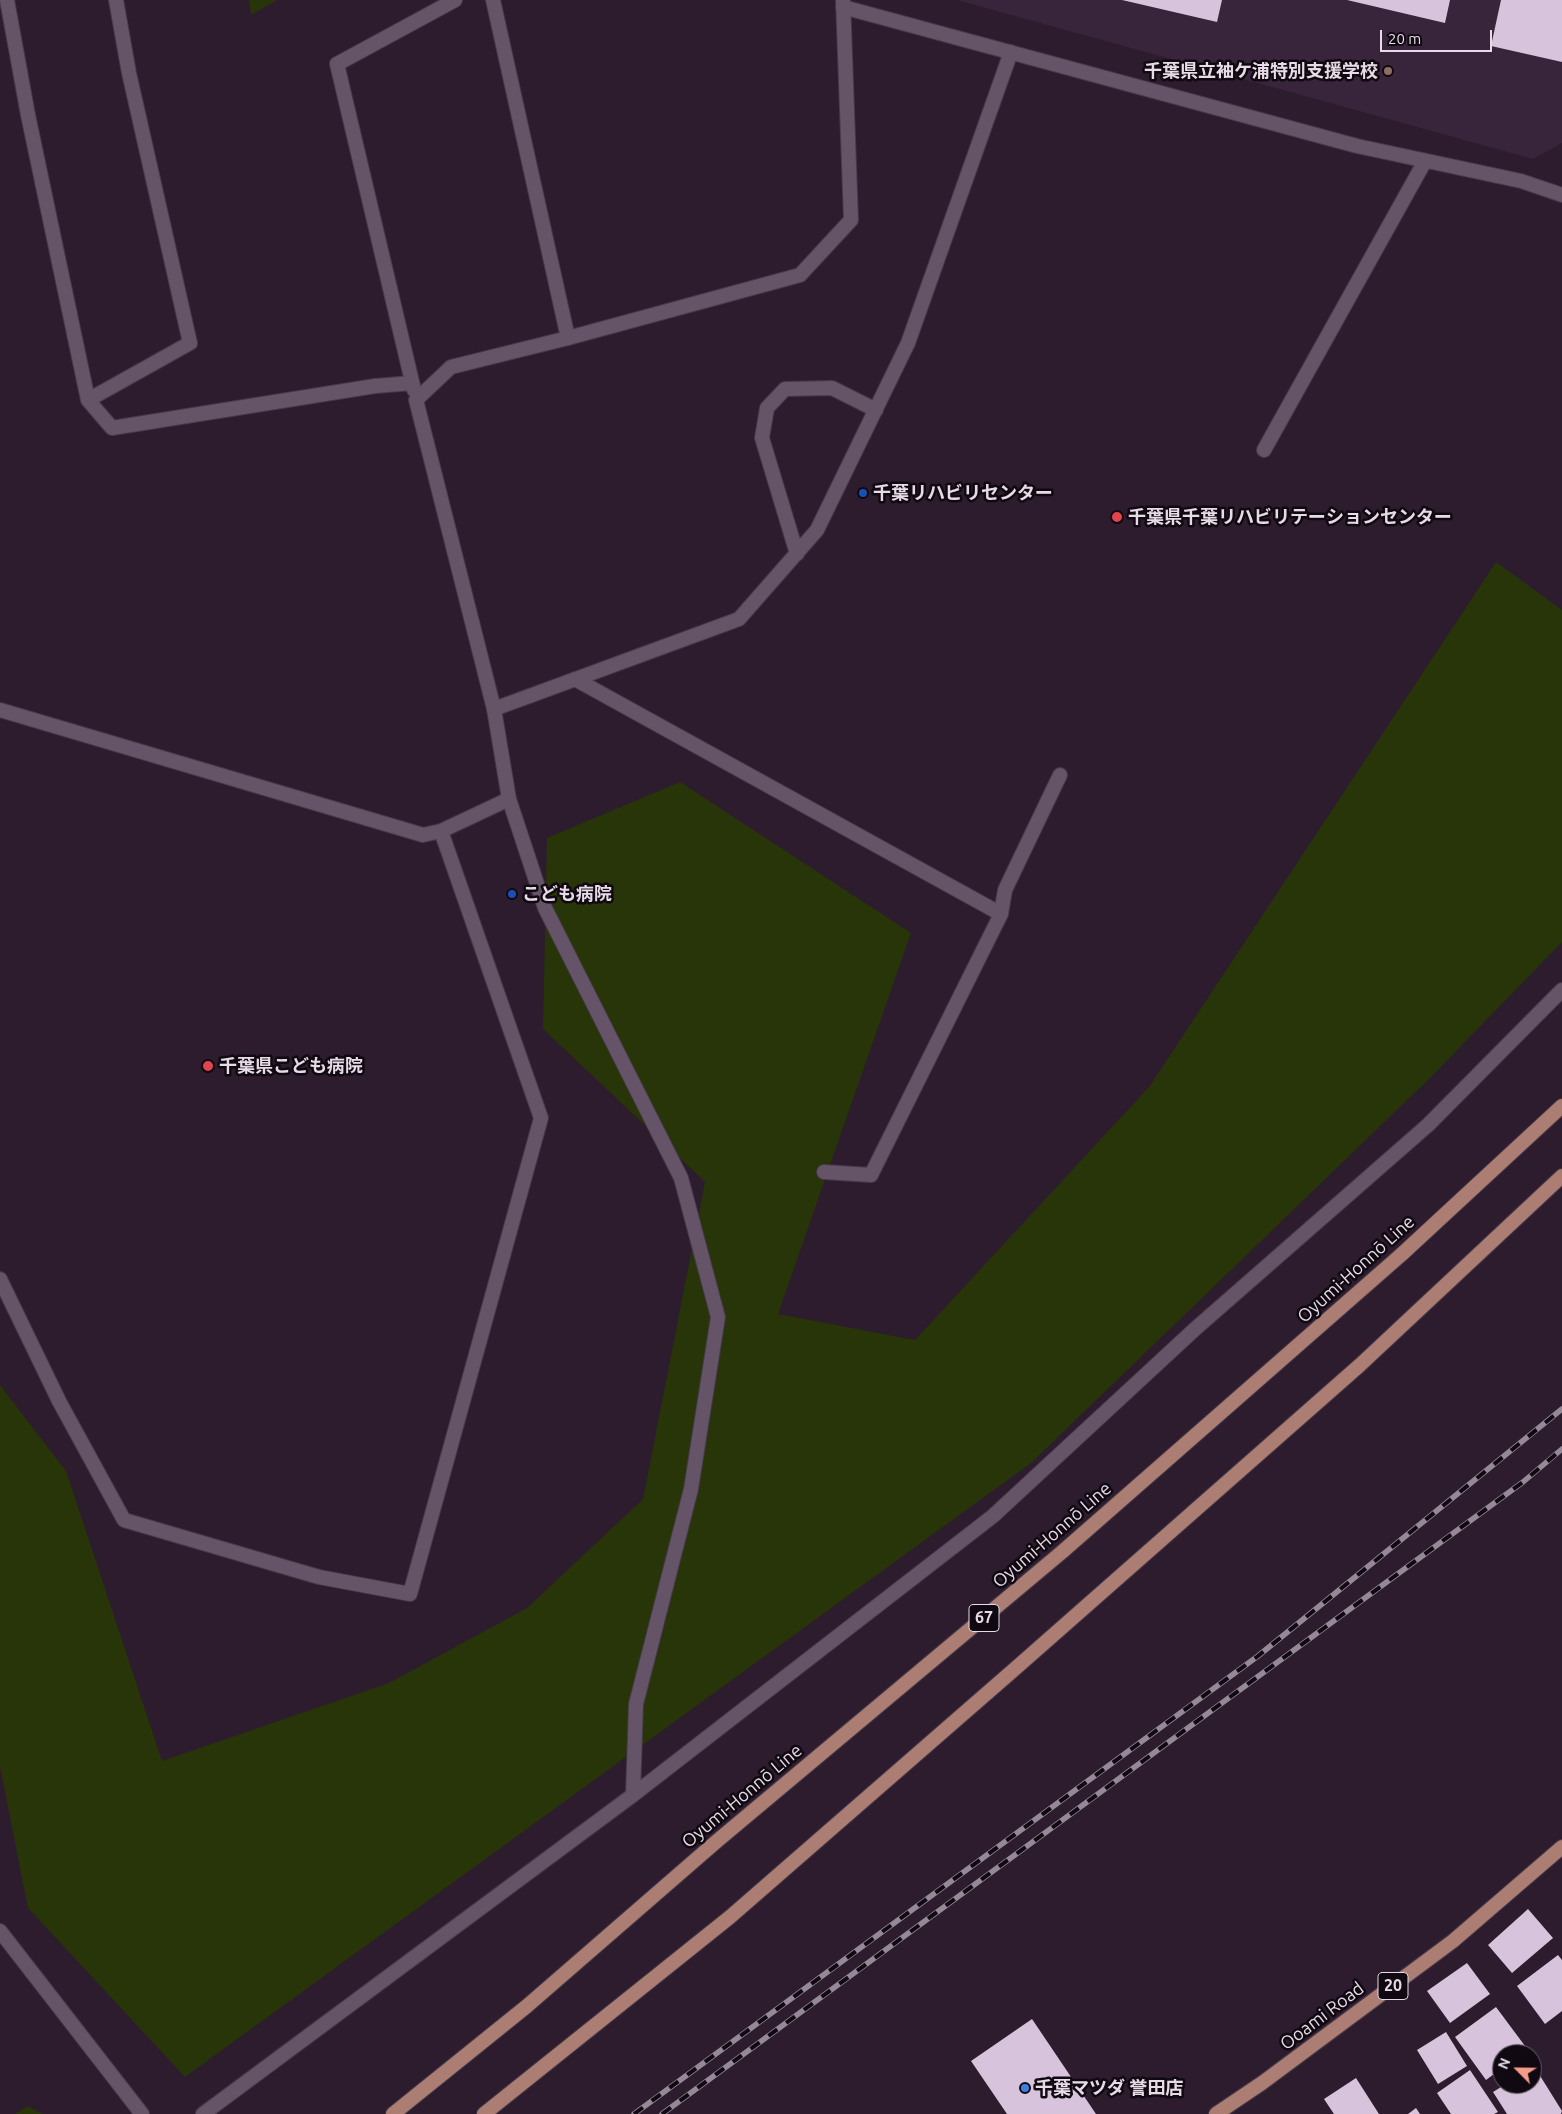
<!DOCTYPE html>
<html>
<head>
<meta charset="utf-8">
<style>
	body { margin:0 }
	#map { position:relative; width:1562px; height:2114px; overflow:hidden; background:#2c1c2e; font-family:Ubuntu,sans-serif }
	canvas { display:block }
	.north { position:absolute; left:1492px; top:2044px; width:50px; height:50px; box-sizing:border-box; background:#100911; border:1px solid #665d67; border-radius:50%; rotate:293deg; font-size:14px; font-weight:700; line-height:20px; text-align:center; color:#e6dbe7 }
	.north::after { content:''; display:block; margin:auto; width:18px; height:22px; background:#f49e89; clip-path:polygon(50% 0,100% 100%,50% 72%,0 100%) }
	.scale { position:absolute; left:1380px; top:30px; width:112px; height:22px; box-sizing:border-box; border:2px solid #e6dbe7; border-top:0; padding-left:6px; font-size:15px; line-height:18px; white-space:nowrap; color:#e6dbe7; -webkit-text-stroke:4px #100911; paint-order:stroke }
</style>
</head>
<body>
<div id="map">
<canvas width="1562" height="2114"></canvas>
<div class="north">N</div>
<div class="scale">20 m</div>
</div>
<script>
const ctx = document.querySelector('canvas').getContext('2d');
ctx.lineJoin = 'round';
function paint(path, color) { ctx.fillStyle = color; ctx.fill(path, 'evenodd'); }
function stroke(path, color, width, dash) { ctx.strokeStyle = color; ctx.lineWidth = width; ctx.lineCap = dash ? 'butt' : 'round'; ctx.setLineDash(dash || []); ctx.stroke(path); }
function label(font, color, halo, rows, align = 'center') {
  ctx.font = font + ' Ubuntu,"Noto Sans JP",sans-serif'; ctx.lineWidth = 5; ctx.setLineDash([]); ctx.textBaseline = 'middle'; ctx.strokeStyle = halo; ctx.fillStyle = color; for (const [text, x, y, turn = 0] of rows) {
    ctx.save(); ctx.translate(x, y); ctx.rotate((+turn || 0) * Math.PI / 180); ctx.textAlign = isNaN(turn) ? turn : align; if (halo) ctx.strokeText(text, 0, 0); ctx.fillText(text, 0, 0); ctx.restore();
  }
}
paint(new Path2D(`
	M957,0H1562V143L1533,159Z`), '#38243b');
paint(new Path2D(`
	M249,0H277L251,15Z
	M1496,562L1562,610V942L1430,1078L1031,1463L185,2077L28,1908L0,1767V1385L66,1471L162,1761L389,1683L527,1608L643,1499L705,1182L543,1029L547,838L680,782L911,933L778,1314L915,1340L1149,1087Z
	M27,2106L43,2114H15Z`), '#273509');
paint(new Path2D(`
	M1122,0H1222L1217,22Z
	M1347,0H1450L1445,23Z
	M1501,0H1562V62L1491,46Z
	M1528,1909L1553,1938L1512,1973L1488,1945Z
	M1558,1955L1562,1960V2011L1545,2024L1517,1986Z
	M1467,1963L1490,1994L1450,2023L1427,1991Z
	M1496,2007L1528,2050L1522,2054H1502V2068L1486,2080L1455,2037Z
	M1032,2019L1096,2114H1007L971,2061Z
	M1446,2032L1467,2066L1438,2084L1417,2050Z
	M1534,2066L1562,2111L1561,2114H1507L1493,2092L1506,2084H1532V2068Z
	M1470,2070L1498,2112L1494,2114H1451L1437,2093Z
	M1356,2078L1379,2114H1334L1324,2099Z
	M1416,2108L1420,2114H1408Z`), '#d7c3db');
const service = new Path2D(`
	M7,0L28,115L88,400L112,428L375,386L412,383
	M493,0L568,338
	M843,7L1357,146L1521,181L1562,195
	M414,390L337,64L455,0
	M88,400L190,343L129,73L116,0
	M1264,450L1425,161
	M797,554L762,438L767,408L785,389L832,388L876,410
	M575,679L1001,914
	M494,709L739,619L817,530L908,343L1011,52
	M0,710L423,835L441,831L509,799
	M824,1172L871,1175L1001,914L1005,890L1060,775
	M0,1279L59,1401L124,1520L319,1577L410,1594L541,1118L441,831
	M0,1931L142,2114`);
const minor = new Path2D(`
	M633,1795L993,1516L1195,1329L1428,1125L1562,990
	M203,2114L633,1795L636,1704L691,1489L718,1317L681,1178L545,908L509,799L494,709L416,400L451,367L568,338L800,275L851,220L843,0`);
const primary = new Path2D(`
	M393,2114L527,2006L717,1841L1062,1552L1402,1254L1562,1106
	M484,2114L730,1917L1017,1667L1360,1365L1562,1176
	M1216,2114L1262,2083L1453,1941L1562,1847`);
stroke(service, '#463948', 16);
stroke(minor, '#463948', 16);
stroke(primary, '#463948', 16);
stroke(service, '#655368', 14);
stroke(minor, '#655368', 14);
stroke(primary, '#ac7d73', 14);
const rail = new Path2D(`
	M634,2114L1258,1656L1562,1409
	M662,2114L1523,1482L1562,1449`);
stroke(rail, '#958897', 5.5);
stroke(rail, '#100911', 4, [11]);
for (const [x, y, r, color] of [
	[1388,71,5,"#8d6e63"],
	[863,493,5,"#1a4fb4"],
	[1117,517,6,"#e0444e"],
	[512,894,5,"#1a4fb4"],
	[208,1066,6,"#e0444e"],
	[1025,2088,5,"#3f7fe0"]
]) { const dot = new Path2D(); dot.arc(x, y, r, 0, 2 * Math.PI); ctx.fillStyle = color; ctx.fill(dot); stroke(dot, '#100911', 2); }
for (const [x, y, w] of [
	[984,1618,30],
	[1393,1986,30]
]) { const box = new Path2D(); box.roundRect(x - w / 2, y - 13.5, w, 27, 4); ctx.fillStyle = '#100911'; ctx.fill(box); stroke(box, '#e6dbe7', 1); }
label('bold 16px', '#e6dbe7', null, [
	["67",984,1618],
	["20",1393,1986]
]);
label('bold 18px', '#e6dbe7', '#100911', [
	["千葉県立袖ケ浦特別支援学校",1378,71,"right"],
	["千葉リハビリセンター",873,493],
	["千葉県千葉リハビリテーションセンター",1128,517],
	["こども病院",522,894],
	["千葉県こども病院",219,1066],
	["千葉マツダ 誉田店",1035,2088]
], 'left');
label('18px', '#e6dbe7', '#100911', [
	["Oyumi-Honnō Line",1356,1269,-42],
	["Oyumi-Honnō Line",1052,1535,-41],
	["Oyumi-Honnō Line",742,1796,-40],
	["Ooami Road",1322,2016,-37]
]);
</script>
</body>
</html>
